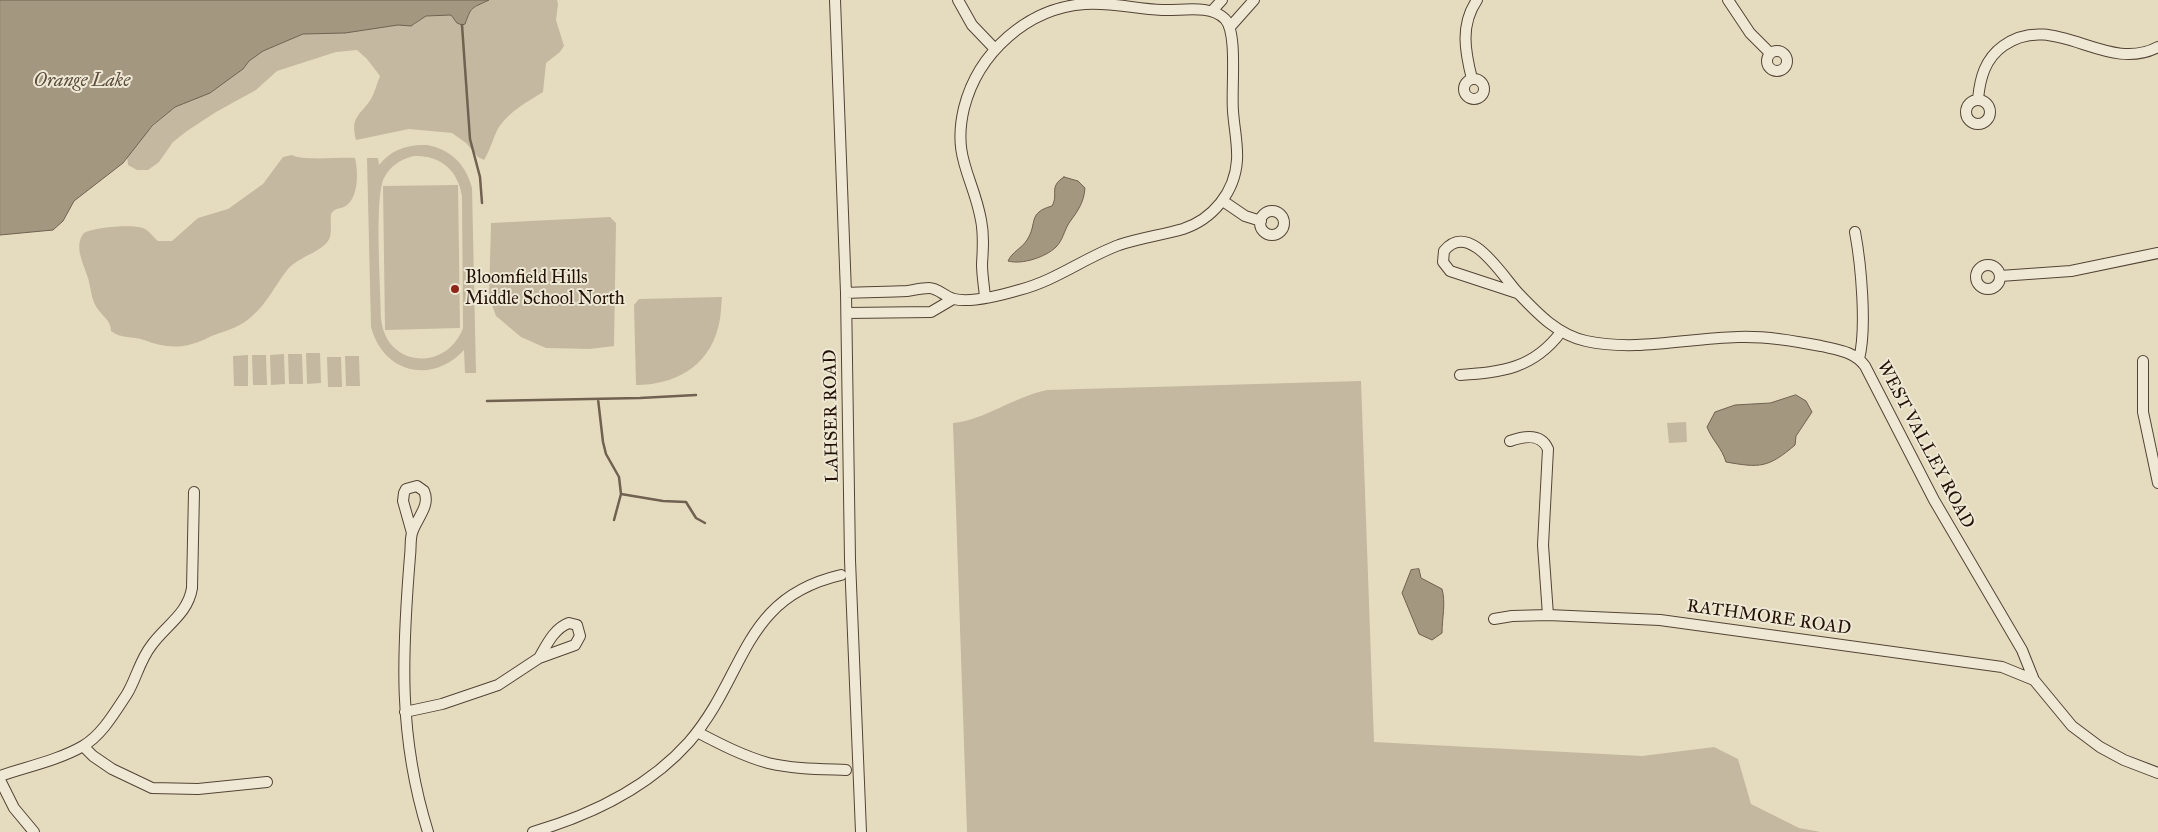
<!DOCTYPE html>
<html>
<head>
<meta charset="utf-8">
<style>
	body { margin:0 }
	canvas { display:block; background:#e5dcbf }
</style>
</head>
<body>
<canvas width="2158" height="832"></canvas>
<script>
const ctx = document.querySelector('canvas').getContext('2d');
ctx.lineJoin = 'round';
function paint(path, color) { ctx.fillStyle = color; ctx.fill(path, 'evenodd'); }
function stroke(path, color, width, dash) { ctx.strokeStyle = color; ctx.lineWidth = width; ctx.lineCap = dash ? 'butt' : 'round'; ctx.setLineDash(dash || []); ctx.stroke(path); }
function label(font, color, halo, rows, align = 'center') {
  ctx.font = font + ' "IM FELL Great Primer",serif'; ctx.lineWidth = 4; ctx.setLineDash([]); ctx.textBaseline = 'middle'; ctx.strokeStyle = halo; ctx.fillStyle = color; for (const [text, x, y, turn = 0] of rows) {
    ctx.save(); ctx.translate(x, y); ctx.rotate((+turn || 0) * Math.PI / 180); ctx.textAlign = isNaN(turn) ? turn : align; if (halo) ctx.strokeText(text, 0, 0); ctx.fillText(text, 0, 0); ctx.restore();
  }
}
paint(new Path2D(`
	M489,0H557L558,4L556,20L564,46L560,52L546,63L543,92C527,102 510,111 499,127C493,137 491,149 484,160L478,157L466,143L452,133L409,129L356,140C350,116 360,116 371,99C375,92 377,83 380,76L367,59L357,50L336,52L277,71L256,90L216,112L187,131L173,142L159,162L148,170H137L128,165L127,156L145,133L175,107L210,93L243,69L249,61L263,51L303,34L345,33L398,25H414L426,16L451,15L457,23L462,25L465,24C472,4 471,10 489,0Z
	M427,145C450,149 466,164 472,188L476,373H465L464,350C432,385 383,373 371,327L367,158H378L379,165C391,150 407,144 427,145ZM414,156C440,155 458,170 462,196L463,328C446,373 385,367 381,318C381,291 374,198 384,178C390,166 401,159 414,156Z
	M292,155C302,161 340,157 355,158C358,170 359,196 347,205C341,210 336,206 331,214C330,221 332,231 330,237C326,251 299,256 288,269C275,285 267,304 251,317C241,326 229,330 217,334C208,337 201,342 192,344C175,349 160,346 144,340C132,336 121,339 111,331C111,320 102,316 97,308C91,299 91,288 88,278C84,264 73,246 84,233C94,227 133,224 143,228C150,231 153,237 158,241H172L198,218L228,209L263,184L283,157Z
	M458,185L460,328L385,330L383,186Z
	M610,217L616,223L614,346L590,349L546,348L521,337L496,316L489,297L491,223Z
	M722,297C721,307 721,318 718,328C708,367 674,385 636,385L634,305L639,299Z
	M306,353H320L321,383L307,384Z
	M284,354L285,384L271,385L270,355Z
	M288,354H302L303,384H289Z
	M248,355V386H234L233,356Z
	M252,355H266L267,385H253Z
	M345,356H359L360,386H346Z
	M327,357H341L342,387H328Z
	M1361,381L1374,742L1642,756L1714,747L1738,759L1751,804L1799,828L1821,832H967L953,423C985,420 1013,397 1047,390Z
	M1686,422L1687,442L1669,443L1667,423Z`), '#c4b9a0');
const water = new Path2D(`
	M0,0H489C471,9 472,5 465,24L462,25L457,23L451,15L426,16L411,26L398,25L345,33L303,34L263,51L249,61L243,69L210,93L175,107L152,126L123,163L74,201L63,221L53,230L0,235Z
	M1064,177L1078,181L1085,188C1084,203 1077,212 1069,223C1064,231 1063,240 1056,247C1046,257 1022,265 1008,261C1012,252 1022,248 1027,240C1038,223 1027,213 1052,206C1059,194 1048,187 1064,177Z
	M1796,395L1806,401L1812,412L1796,436L1795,445C1768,468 1760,468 1726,462C1722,448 1712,440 1707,427L1715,412L1735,405L1770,403Z
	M1419,569L1421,578L1442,589C1446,603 1442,618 1442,633L1432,640L1419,634L1402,593L1411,570Z`);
paint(water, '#a39780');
stroke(water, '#706150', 1);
stroke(new Path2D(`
	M462,25L470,139L480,177L482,203
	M598,399L603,442L606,454L619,477L621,494L614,520
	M487,401L640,398L696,395
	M621,494L663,501L686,502L696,518L705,523`), '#706150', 2.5);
const minor = new Path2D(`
	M835,0L846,293L850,560L861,832
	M958,0L972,25L995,49
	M1728,0L1750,33L1770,53
	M1212,11L1222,0
	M1230,27L1254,0
	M1767 61a10 10 0 1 1 20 0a10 10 0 1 1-20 0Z
	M1464 89a10 10 0 1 1 20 0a10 10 0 1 1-20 0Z
	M1472,79C1465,51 1460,25 1477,0
	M1978,99C1980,78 1985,59 2003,46C2054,9 2106,75 2158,47
	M1966 112a12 12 0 1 1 24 0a12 12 0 1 1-24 0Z
	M1223,201L1245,216L1261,221
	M1260 223a12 12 0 1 1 24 0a12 12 0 1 1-24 0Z
	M1855,232C1861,264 1867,328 1859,359
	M1976 277a12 12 0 1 1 24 0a12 12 0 1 1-24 0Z
	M2000,276L2071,271L2158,253
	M846,293C866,292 887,292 907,291C914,290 922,288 929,288C938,288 945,297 954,299C971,303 1002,295 1019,290C1055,281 1084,258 1119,245C1140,238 1162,235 1183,229C1213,219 1235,192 1237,160C1238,144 1234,127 1233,111C1231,89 1238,33 1225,19C1210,4 1182,11 1162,10C1136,9 1111,2 1085,4C1027,8 978,53 964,108C952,158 973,176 981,220C984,235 983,249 982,264C982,275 984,286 985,297
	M1517,293L1450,271L1443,262L1444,251C1470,219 1504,279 1519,294C1538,314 1558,335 1586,341C1637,352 1687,338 1738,337C1766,336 1794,341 1821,346C1837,350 1854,351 1865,366L1934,500L2022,650L2034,680
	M847,313L931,312L953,299
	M2143,361V412L2158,483
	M1460,375C1502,372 1533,369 1561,332
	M1510,441C1524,436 1541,433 1548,449L1543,545L1548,615L1660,620L2002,667L2034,680L2072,726L2100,747L2124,760L2158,773
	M412,533L403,501L404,493L406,489L417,486L424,491C431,506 416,519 412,533C410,540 411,549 410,556C402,654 398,736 428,832
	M1494,619L1512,616L1548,615
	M405,712L442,704L498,685L539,658L575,645L580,636L577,625L569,623C554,628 546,646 539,658
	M697,732C720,744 743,756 768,763C793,769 820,769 846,770
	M83,746L93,756L112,769L152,788L198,789L267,782
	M0,776C26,767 59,760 83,746C102,735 115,712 127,694C136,679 140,660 151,646C165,626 188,614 192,588L194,492
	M0,780L14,808L34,832
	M533,832C591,815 648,788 689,742C747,675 741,598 841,575`);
stroke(minor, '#544435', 12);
stroke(minor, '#eee8d5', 10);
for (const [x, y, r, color] of [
	[455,289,5,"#8f2418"]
]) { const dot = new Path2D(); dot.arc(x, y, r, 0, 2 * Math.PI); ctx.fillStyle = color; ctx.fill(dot); stroke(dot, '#eee8d5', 2); }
label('18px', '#231107', '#eee8d5', [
	["Bloomfield Hills",465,279],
	["Middle School North",465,300]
], 'left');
label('18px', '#231107', '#eee8d5', [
	["LAHSER ROAD",832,416,-91],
	["WEST VALLEY ROAD",1925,445,62],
	["RATHMORE ROAD",1769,618,8]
]);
label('italic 19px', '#5d4d3d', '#eee8d5', [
	["Orange Lake",82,81]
]);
</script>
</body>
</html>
